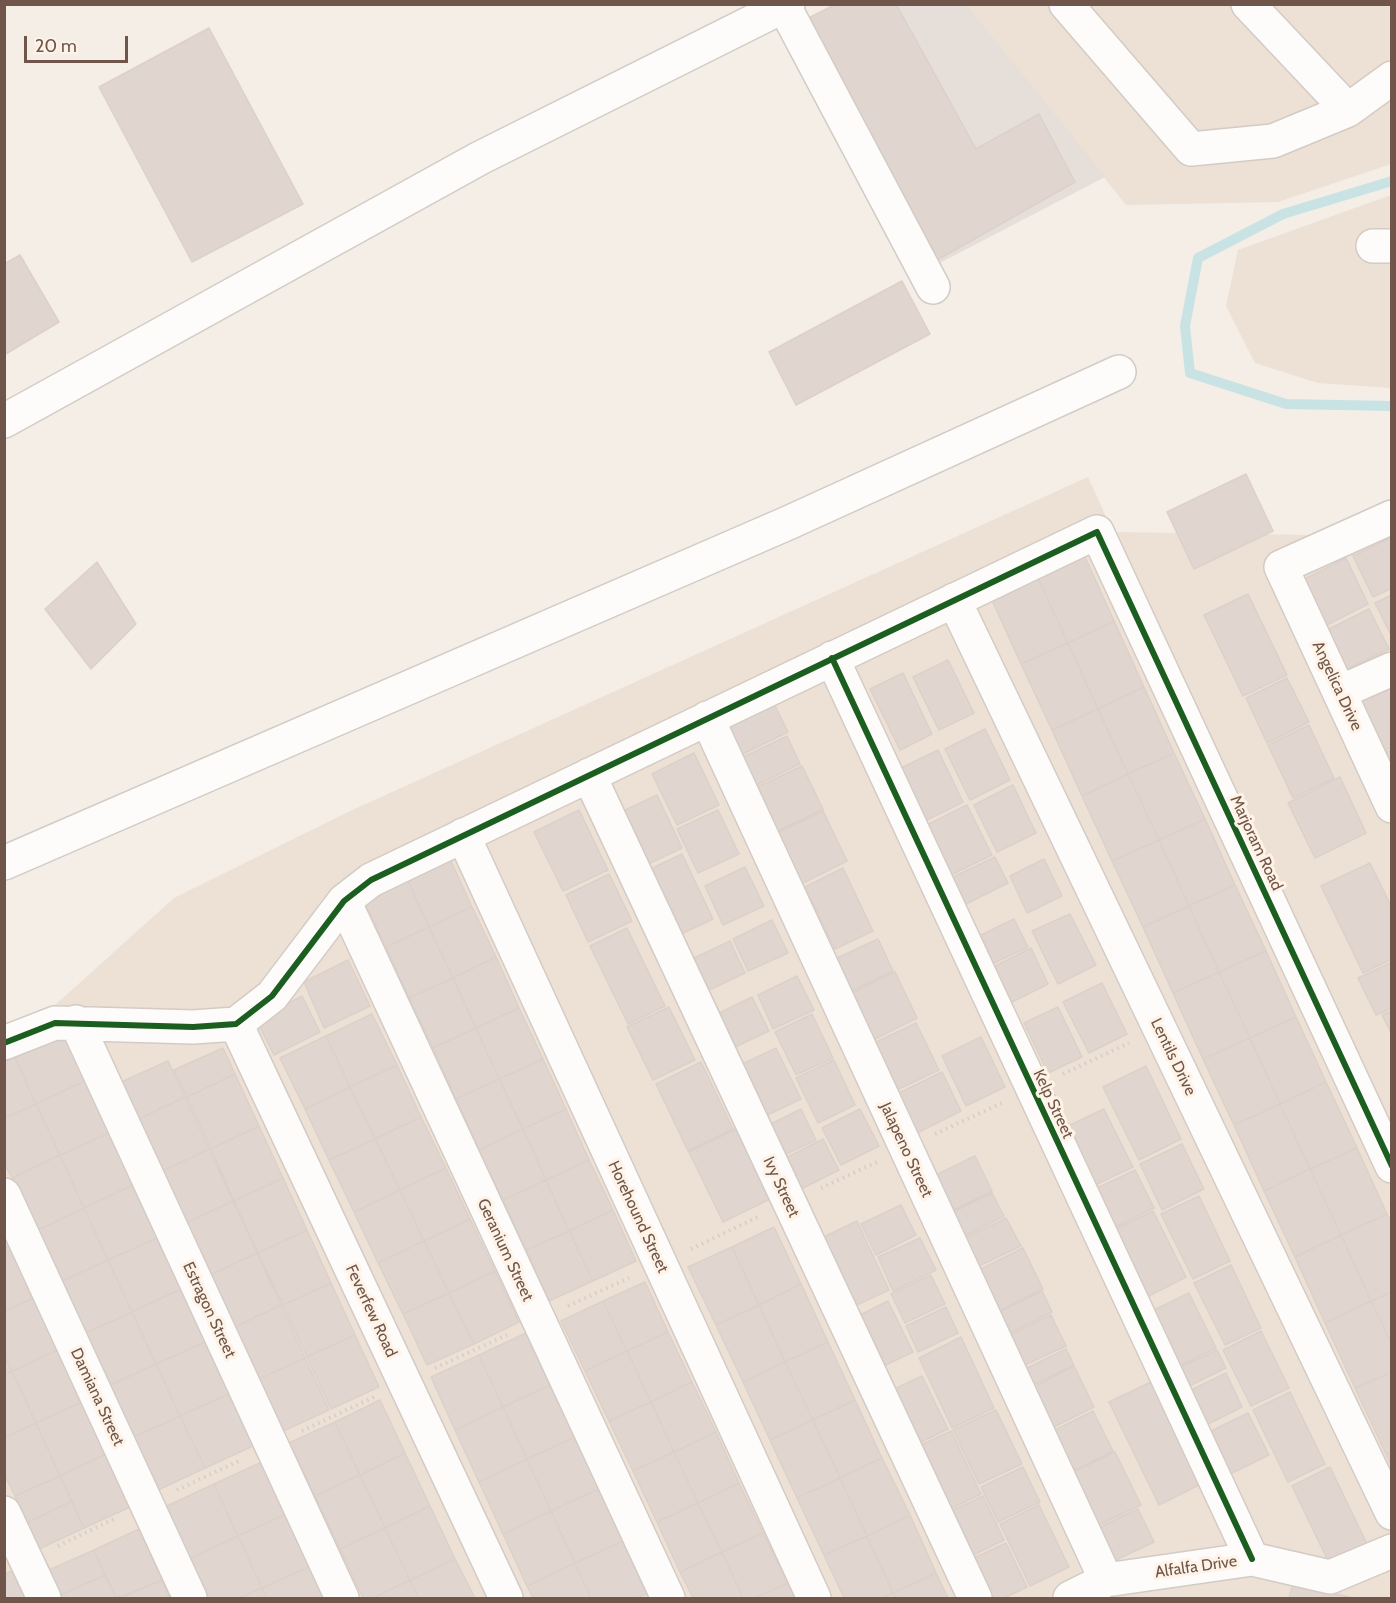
<!DOCTYPE html>
<html>
<head>
<meta charset="utf-8">
<style>
	body { margin:0 }
	#map { position:relative; width:1396px; height:1603px; overflow:hidden; background:#f4eee7; font-family:Cabin,sans-serif }
	canvas { display:block }
	.frame { position:absolute; inset:0; border:6px solid #6f554a; pointer-events:none }
	.scale { position:absolute; left:24px; top:36px; width:104px; height:27px; box-sizing:border-box; border:3px solid #6f554a; border-top:0; padding-left:8px; font-size:18px; line-height:21px; white-space:nowrap; color:#6f554a; -webkit-text-stroke:4px #fef3e6; paint-order:stroke }
</style>
</head>
<body>
<div id="map">
<canvas width="1396" height="1603"></canvas>
<div class="frame"></div>
<div class="scale">20 m</div>
</div>
<script>
const ctx = document.querySelector('canvas').getContext('2d');
ctx.lineJoin = 'round';
function paint(path, color) { ctx.fillStyle = color; ctx.fill(path, 'evenodd'); }
function stroke(path, color, width, dash) { ctx.strokeStyle = color; ctx.lineWidth = width; ctx.lineCap = dash ? 'butt' : 'round'; ctx.setLineDash(dash || []); ctx.stroke(path); }
function label(font, color, halo, rows, align = 'center') {
  ctx.font = font + ' Cabin,sans-serif'; ctx.lineWidth = 6; ctx.setLineDash([]); ctx.textBaseline = 'middle'; ctx.strokeStyle = halo; ctx.fillStyle = color; for (const [text, x, y, turn = 0] of rows) {
    ctx.save(); ctx.translate(x, y); ctx.rotate((+turn || 0) * Math.PI / 180); ctx.textAlign = isNaN(turn) ? turn : align; if (halo) ctx.strokeText(text, 0, 0); ctx.fillText(text, 0, 0); ctx.restore();
  }
}
paint(new Path2D(`
	M967,5H1391V164L1278,202L1126,205Z
	M1391,195V388L1318,383L1255,363L1226,306L1238,250Z
	M1088,477L1113,532L1315,535L1391,502V1598H5V1029L54,1006L174,898L348,812Z`), '#ede0d4');
paint(new Path2D(`
	M835,5H967L1105,177L936,265L801,20Z`), '#e6ded8');
stroke(new Path2D(`
	M1392,181L1283,214L1198,258L1185,326L1190,373L1286,404L1392,406`), '#c9e3e4', 10);
const building = new Path2D(`
	M836,4H896L976,149L1039,114L1075,182L937,260L807,19Z
	M209,28L303,204L192,262L99,87Z
	M20,255L59,322L4,355V264Z
	M902,281L930,334L796,405L769,352Z
	M1246,474L1273,531L1194,569L1167,512Z
	M1392,537V588L1373,597L1353,556Z
	M1084,555L1114,621L1068,643L1037,576Z
	M1346,558L1368,604L1317,630L1295,584Z
	M97,562L136,624L91,669L45,609Z
	M1037,576L1068,643L1021,664L991,598Z
	M1248,594L1287,675L1243,696L1204,615Z
	M1392,595V637L1375,603Z
	M1369,609L1389,649L1339,673L1319,634Z
	M1114,621L1144,687L1098,709L1068,643Z
	M1068,643L1098,709L1052,730L1021,664Z
	M948,660L974,713L939,730L913,677Z
	M903,673L932,734L900,750L870,689Z
	M1287,678L1309,722L1267,743L1246,698Z
	M1392,686V747L1375,755L1350,706Z
	M1144,687L1174,753L1128,774L1098,709Z
	M773,702L788,732L739,756L725,726Z
	M1098,709L1128,774L1082,796L1052,730Z
	M1309,725L1334,778L1293,798L1268,745Z
	M985,729L1010,780L970,800L945,749Z
	M787,736L800,764L752,787L739,759Z
	M938,750L963,802L927,820L901,768Z
	M1392,750V783L1378,756Z
	M694,753L719,805L677,825L652,774Z
	M1174,753L1205,819L1159,840L1128,774Z
	M802,766L823,809L778,831L757,787Z
	M1128,774L1159,840L1112,861L1082,796Z
	M1340,777L1366,833L1315,858L1288,803Z
	M1013,785L1036,833L997,852L974,805Z
	M657,795L682,848L644,866L619,813Z
	M967,805L992,855L951,875L927,825Z
	M579,810L608,870L563,891L534,832Z
	M718,810L739,854L698,873L677,829Z
	M823,811L847,861L801,884L777,833Z
	M1205,819L1235,885L1189,906L1159,840Z
	M1159,840L1189,906L1143,927L1112,861Z
	M682,854L713,919L675,937L644,872Z
	M449,857L472,907L429,927L406,876Z
	M995,857L1008,883L964,905L951,878Z
	M1044,859L1062,896L1027,913L1010,876Z
	M1370,863L1392,908V959L1363,973L1321,886Z
	M745,867L764,906L723,925L705,886Z
	M843,868L873,931L835,949L805,887Z
	M609,874L632,921L588,942L566,895Z
	M406,876L429,927L386,947L362,897Z
	M1235,885L1266,951L1219,972L1189,906Z
	M1189,906L1219,972L1173,993L1143,927Z
	M472,907L496,957L453,978L429,927Z
	M1070,914L1096,965L1058,984L1032,931Z
	M1014,919L1028,947L990,965L977,937Z
	M772,920L788,953L748,971L733,939Z
	M429,927L453,978L409,998L386,947Z
	M627,928L665,1006L628,1024L590,946Z
	M878,939L893,971L851,991L835,959Z
	M730,941L745,973L703,993L688,961Z
	M1031,948L1048,984L1010,1003L993,967Z
	M1266,951L1296,1017L1250,1038L1219,972Z
	M496,957L519,1008L476,1028L453,978Z
	M348,960L370,1006L324,1028L304,982Z
	M1392,962V1008L1376,1015L1358,978Z
	M895,972L917,1018L871,1041L849,994Z
	M1219,972L1250,1038L1203,1059L1173,993Z
	M797,976L814,1010L773,1029L758,995Z
	M453,978L476,1028L433,1048L409,998Z
	M1102,983L1127,1034L1089,1053L1063,1002Z
	M302,996L320,1032L274,1055L256,1020Z
	M752,997L769,1031L729,1050L713,1016Z
	M669,1007L695,1060L653,1080L627,1027Z
	M1058,1007L1082,1057L1048,1073L1024,1023Z
	M519,1008L543,1059L499,1079L476,1028Z
	M1392,1011V1035L1382,1015Z
	M372,1014L397,1065L350,1087L326,1036Z
	M812,1014L833,1058L796,1075L775,1032Z
	M1296,1017L1326,1082L1280,1104L1250,1038Z
	M916,1023L939,1070L895,1091L872,1044Z
	M476,1028L499,1079L456,1099L433,1048Z
	M61,1029L85,1081L36,1104L12,1051Z
	M326,1036L350,1087L305,1109L280,1058Z
	M981,1037L1005,1087L966,1106L942,1056Z
	M1250,1038L1280,1104L1234,1125L1203,1059Z
	M223,1048L235,1074L187,1097L174,1070Z
	M776,1048L801,1099L759,1119L734,1068Z
	M12,1051L36,1104L4,1118V1055Z
	M543,1059L566,1109L523,1129L499,1079Z
	M834,1060L855,1105L818,1123L796,1078Z
	M168,1061L185,1097L137,1120L119,1083Z
	M701,1062L733,1129L688,1151L656,1084Z
	M397,1065L421,1117L375,1139L350,1087Z
	M1146,1066L1181,1139L1139,1160L1103,1087Z
	M942,1072L961,1111L917,1133L897,1094Z
	M235,1074L259,1126L211,1149L187,1097Z
	M499,1079L523,1129L479,1150L456,1099Z
	M85,1081L109,1133L60,1155L36,1104Z
	M1326,1082L1357,1148L1310,1169L1280,1104Z
	M350,1087L375,1139L329,1160L305,1109Z
	M185,1097L209,1149L161,1172L137,1120Z
	M36,1104L60,1155L12,1178L4,1163V1118Z
	M1280,1104L1310,1169L1264,1191L1234,1125Z
	M566,1109L589,1160L546,1180L523,1129Z
	M801,1109L816,1140L778,1158L763,1128Z
	M860,1109L879,1146L841,1165L822,1128Z
	M1104,1109L1133,1167L1095,1185L1066,1127Z
	M421,1117L446,1168L400,1190L375,1139Z
	M259,1126L283,1178L234,1201L211,1149Z
	M523,1129L546,1180L503,1200L479,1150Z
	M736,1129L770,1199L723,1222L689,1152Z
	M109,1133L133,1185L84,1208L60,1155Z
	M375,1139L400,1190L354,1212L329,1160Z
	M823,1139L839,1170L797,1191L782,1160Z
	M1182,1144L1204,1189L1162,1210L1140,1164Z
	M1357,1148L1387,1214L1341,1235L1310,1169Z
	M209,1149L233,1201L184,1224L161,1172Z
	M60,1155L84,1208L36,1231L12,1178Z
	M975,1156L992,1191L952,1211L934,1176Z
	M589,1160L613,1210L569,1231L546,1180Z
	M446,1168L470,1219L424,1241L400,1190Z
	M1310,1169L1341,1235L1295,1257L1264,1191Z
	M1135,1170L1154,1208L1114,1228L1095,1189Z
	M283,1178L307,1230L258,1253L234,1201Z
	M546,1180L569,1231L526,1250L503,1200Z
	M133,1185L157,1238L108,1260L84,1208Z
	M400,1190L424,1241L378,1263L354,1212Z
	M992,1193L1004,1216L961,1238L949,1214Z
	M1199,1196L1230,1261L1193,1279L1161,1214Z
	M233,1201L257,1253L208,1276L184,1224Z
	M901,1205L916,1235L876,1255L861,1224Z
	M84,1208L108,1260L60,1282L36,1231Z
	M613,1210L636,1261L593,1281L569,1231Z
	M1153,1211L1186,1277L1143,1299L1110,1232Z
	M1387,1214L1392,1224V1292L1371,1301L1341,1235Z
	M1006,1218L1021,1246L975,1268L961,1240Z
	M470,1219L495,1271L449,1293L424,1241Z
	M857,1221L889,1290L846,1310L815,1241Z
	M774,1227L801,1284L759,1305L732,1247Z
	M307,1230L331,1283L283,1305L258,1253Z
	M569,1231L593,1281L549,1301L526,1250Z
	M1341,1235L1371,1301L1325,1323L1295,1257Z
	M157,1238L181,1289L132,1312L108,1260Z
	M920,1238L936,1270L893,1291L878,1257Z
	M424,1241L449,1293L403,1314L378,1263Z
	M10,1245L34,1298L4,1311V1248Z
	M732,1247L759,1305L716,1325L688,1267Z
	M1023,1248L1043,1289L997,1312L977,1271Z
	M257,1253L281,1305L233,1328L208,1276Z
	M108,1260L132,1312L84,1334L60,1282Z
	M1231,1265L1261,1328L1225,1345L1194,1283Z
	M495,1271L519,1322L474,1344L449,1293Z
	M931,1275L945,1304L905,1323L891,1294Z
	M645,1282L668,1332L627,1351L603,1301Z
	M331,1283L355,1335L307,1357L283,1305Z
	M801,1284L828,1342L785,1362L759,1305Z
	M181,1289L205,1342L156,1364L132,1312Z
	M1042,1291L1052,1312L1008,1334L997,1313Z
	M1392,1292V1345L1371,1301Z
	M449,1293L474,1344L427,1365L403,1314Z
	M1189,1293L1216,1348L1179,1366L1152,1311Z
	M34,1298L58,1350L12,1371L4,1354V1311Z
	M603,1301L627,1351L585,1371L561,1321Z
	M888,1301L913,1352L875,1370L850,1320Z
	M1371,1301L1392,1345V1372L1355,1388L1325,1323Z
	M281,1305L305,1358L257,1380L233,1328Z
	M759,1305L785,1362L743,1382L716,1325Z
	M946,1307L958,1333L918,1352L906,1326Z
	M132,1312L156,1364L108,1386L84,1334Z
	M1051,1315L1066,1346L1025,1365L1010,1335Z
	M1261,1331L1289,1388L1251,1406L1223,1350Z
	M668,1332L692,1382L651,1402L627,1351Z
	M526,1333L550,1385L503,1407L479,1355Z
	M355,1335L379,1387L331,1409L307,1357Z
	M961,1337L994,1408L952,1428L919,1358Z
	M205,1342L229,1394L180,1416L156,1364Z
	M828,1342L855,1400L813,1420L785,1362Z
	M1066,1349L1074,1365L1033,1385L1025,1369Z
	M58,1350L82,1402L36,1423L12,1371Z
	M1217,1350L1226,1368L1183,1389L1174,1370Z
	M627,1351L651,1402L609,1421L585,1371Z
	M4,1354L12,1371L4,1375Z
	M479,1355L503,1407L455,1430L431,1377Z
	M305,1358L329,1410L281,1432L257,1380Z
	M785,1362L813,1420L770,1440L743,1382Z
	M156,1364L180,1416L132,1438L108,1386Z
	M1074,1366L1094,1407L1052,1428L1032,1388Z
	M12,1371L36,1423L4,1438V1375Z
	M1392,1372V1452L1386,1454L1355,1388Z
	M1226,1373L1242,1407L1204,1426L1187,1392Z
	M922,1376L948,1429L909,1448L884,1394Z
	M692,1382L716,1432L674,1452L651,1402Z
	M1151,1382L1201,1484L1159,1505L1109,1402Z
	M550,1385L575,1437L527,1459L503,1407Z
	M1290,1392L1325,1464L1288,1482L1253,1410Z
	M229,1394L253,1446L205,1468L180,1416Z
	M380,1400L405,1453L360,1475L335,1422Z
	M855,1400L882,1458L840,1478L813,1420Z
	M82,1402L106,1454L60,1476L36,1423Z
	M651,1402L674,1452L633,1471L609,1421Z
	M503,1407L527,1459L479,1482L455,1430Z
	M996,1410L1022,1464L979,1484L953,1430Z
	M1093,1411L1113,1451L1073,1471L1053,1431Z
	M1248,1413L1269,1455L1226,1476L1205,1434Z
	M180,1416L205,1468L156,1491L132,1438Z
	M813,1420L840,1478L797,1498L770,1440Z
	M335,1422L360,1475L315,1496L289,1443Z
	M36,1423L60,1476L15,1496L4,1474V1438Z
	M951,1431L981,1494L938,1515L908,1451Z
	M716,1432L739,1483L698,1503L674,1452Z
	M575,1437L599,1489L551,1511L527,1459Z
	M674,1452L698,1503L657,1522L633,1471Z
	M1115,1452L1141,1505L1097,1526L1071,1473Z
	M1392,1452V1467L1386,1454Z
	M405,1453L430,1506L385,1528L360,1475Z
	M106,1454L130,1507L84,1528L60,1476Z
	M882,1458L910,1515L867,1536L840,1478Z
	M527,1459L551,1511L503,1534L479,1482Z
	M262,1462L286,1514L238,1536L214,1484Z
	M1023,1467L1040,1502L998,1522L981,1487Z
	M1330,1467L1367,1544L1329,1563L1292,1486Z
	M360,1475L385,1528L340,1549L315,1496Z
	M60,1476L72,1501L27,1523L15,1496Z
	M840,1478L867,1536L824,1555L797,1498Z
	M739,1483L763,1533L722,1552L698,1503Z
	M214,1484L238,1536L189,1559L165,1507Z
	M599,1489L623,1541L575,1563L551,1511Z
	M983,1496L1004,1540L961,1561L939,1517Z
	M72,1501L84,1528L39,1549L27,1523Z
	M698,1503L722,1552L680,1572L657,1522Z
	M1039,1505L1069,1567L1030,1586L1000,1524Z
	M430,1506L455,1559L410,1580L385,1528Z
	M1138,1509L1154,1542L1116,1560L1100,1527Z
	M551,1511L575,1563L527,1586L503,1534Z
	M286,1514L311,1566L262,1588L238,1536Z
	M910,1515L936,1573L893,1593L867,1536Z
	M385,1528L410,1580L373,1598H363L340,1549Z
	M139,1529L162,1580L116,1598L94,1550Z
	M763,1533L788,1583L755,1598H743L722,1552Z
	M238,1536L262,1588L239,1598H207L189,1559Z
	M867,1536L893,1593L882,1598H844L824,1555Z
	M623,1541L647,1594L636,1598H591L575,1563Z
	M1006,1543L1027,1587L1004,1598H977L961,1564Z
	M94,1550L105,1575L61,1595L49,1570Z
	M722,1552L743,1598H693L680,1572Z
	M455,1559L475,1598H419L410,1580Z
	M575,1563L591,1598H533L527,1586Z
	M311,1566L326,1598H266L262,1588Z
	M12,1571L25,1598H4V1574Z
	M936,1573L948,1598H896L893,1593Z
	M105,1575L116,1598H62L61,1595Z
	M162,1580L170,1598H121Z
	M410,1580L419,1598H373Z
	M788,1583L795,1598H755Z
	M1293,1584L1354,1598H1289Z
	M262,1588L266,1598H239Z
	M893,1593L896,1598H882Z`);
paint(building, '#e0d6cf');
stroke(building, '#dcd1ca', 1.5);
const minor = new Path2D(`
	M1066,4L1191,149L1273,141L1348,110L1392,78
	M1248,4L1348,110
	M784,6L933,287
	M1373,246H1392
	M4,421L480,158L788,4
	M1392,517L1281,567L1392,806
	M954,600L1392,1513
	M832,658L1252,1559
	M1340,692L1392,669
	M707,718L1106,1580
	M589,775L975,1598
	M463,835L814,1598
	M4,863L788,523L1119,372
	M344,901L668,1598
	M76,1022L342,1598
	M236,1024L506,1598
	M4,1043L55,1023L193,1027L236,1024L272,996L344,901L371,880L1097,532L1392,1166
	M4,1195L190,1598
	M4,1513L44,1598
	M1070,1598L1106,1580L1252,1559L1330,1577L1392,1551`);
stroke(minor, '#d3cbc5', 36);
stroke(new Path2D(`
	M1063,1074L1129,1043
	M935,1134L1002,1103
	M821,1188L877,1162
	M691,1249L760,1216
	M568,1306L629,1278
	M435,1368L507,1335
	M302,1431L374,1397
	M177,1490L241,1460
	M58,1546L116,1518`), '#d6cdc9', 4, [1.5, 4.5]);
stroke(minor, '#fdfcfb', 33);
stroke(new Path2D(`
	M832,658L1252,1559
	M4,1043L55,1023L193,1027L236,1024L272,996L344,901L371,880L1097,532L1392,1166`), '#1b5e20', 6);
label('16px', '#6f554a', '#fef3e6', [
	["Angelica Drive",1337,686,65],
	["Marjoram Road",1256,843,65],
	["Lentils Drive",1173,1057,64],
	["Kelp Street",1053,1104,65],
	["Jalapeno Street",906,1150,65],
	["Ivy Street",781,1187,65],
	["Horehound Street",638,1217,65],
	["Geranium Street",505,1250,65],
	["Estragon Street",209,1310,65],
	["Feverfew Road",371,1311,65],
	["Damiana Street",97,1397,65],
	["Alfalfa Drive",1196,1567,-8]
]);
</script>
</body>
</html>
